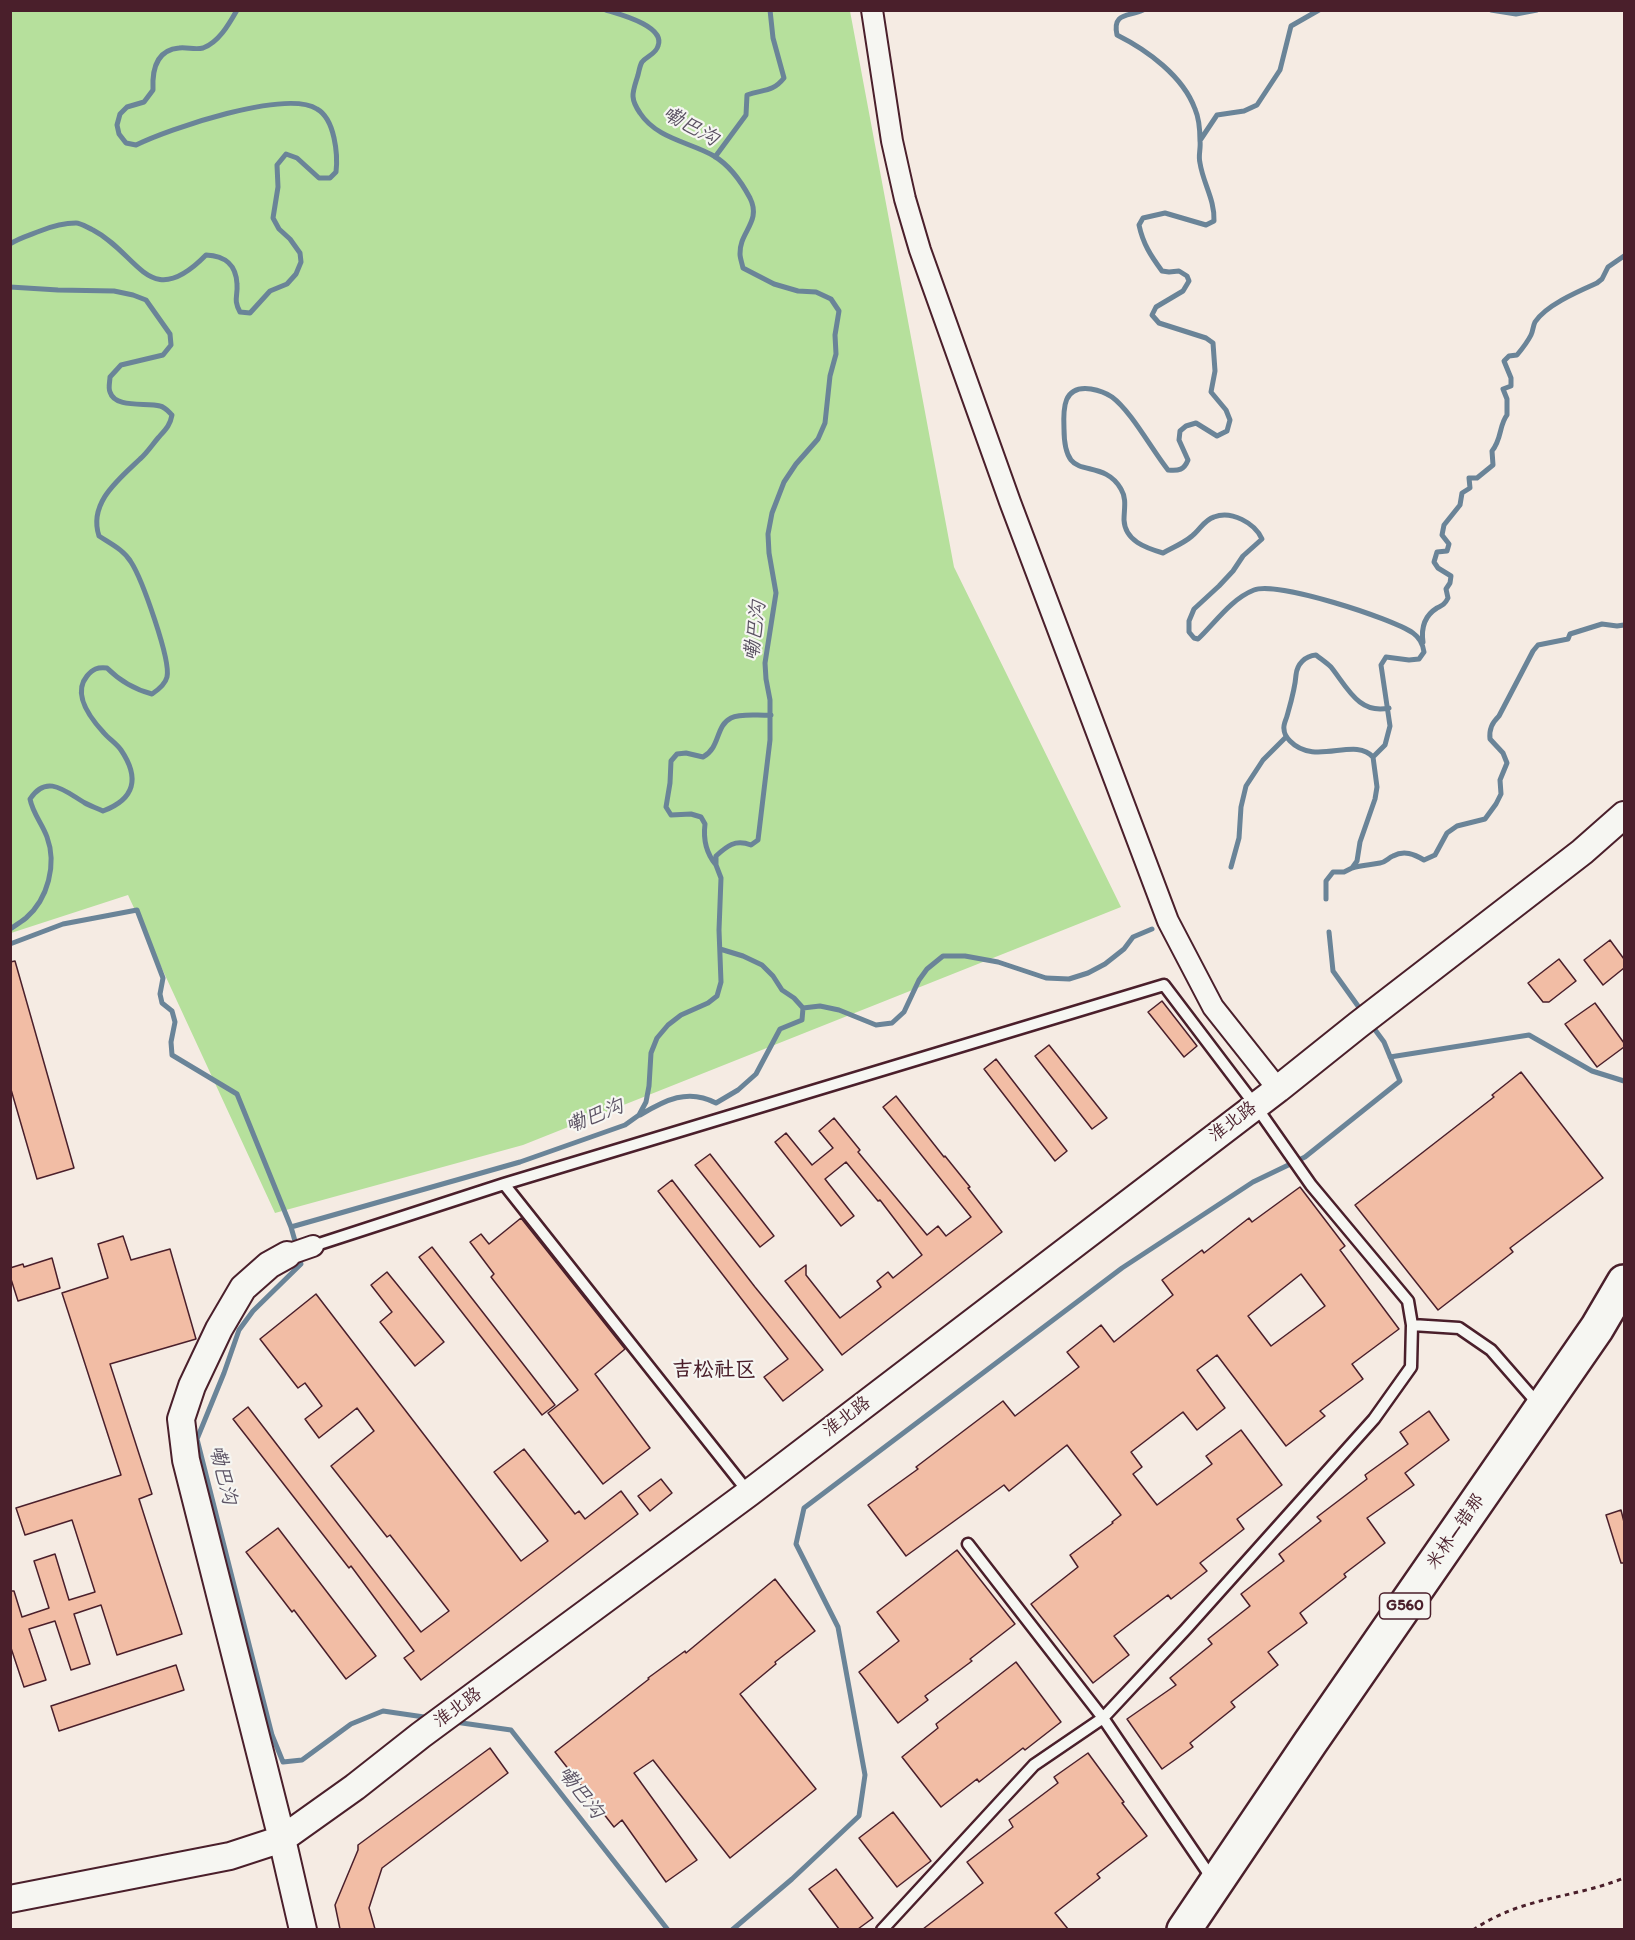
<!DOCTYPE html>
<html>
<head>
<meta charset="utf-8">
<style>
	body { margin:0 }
	#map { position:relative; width:1635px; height:1940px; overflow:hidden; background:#f5ebe3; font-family:Itim,sans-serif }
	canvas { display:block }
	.frame { position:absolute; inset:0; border:12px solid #4a1f2b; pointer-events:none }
</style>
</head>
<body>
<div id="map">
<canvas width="1635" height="1940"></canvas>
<div class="frame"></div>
</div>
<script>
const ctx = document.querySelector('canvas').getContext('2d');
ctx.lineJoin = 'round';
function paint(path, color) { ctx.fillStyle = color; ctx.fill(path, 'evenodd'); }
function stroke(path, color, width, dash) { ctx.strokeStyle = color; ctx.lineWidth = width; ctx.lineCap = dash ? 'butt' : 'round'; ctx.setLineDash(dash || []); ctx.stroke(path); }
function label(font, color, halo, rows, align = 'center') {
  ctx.font = font + ' Itim,"LXGW WenKai TC",sans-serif'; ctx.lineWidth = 4.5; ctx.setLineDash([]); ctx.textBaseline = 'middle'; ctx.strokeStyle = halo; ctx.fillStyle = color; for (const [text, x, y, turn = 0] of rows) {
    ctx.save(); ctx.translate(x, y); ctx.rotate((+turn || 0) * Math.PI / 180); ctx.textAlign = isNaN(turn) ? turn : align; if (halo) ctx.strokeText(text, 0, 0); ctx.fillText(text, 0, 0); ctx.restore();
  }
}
paint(new Path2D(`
	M10,11H850L954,567L1121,907L523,1145L275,1213L128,895L11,933Z`), '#b6e09c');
stroke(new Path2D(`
	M1143,10C1129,17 1112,12 1117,35C1147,50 1183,76 1195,109C1199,118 1200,131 1200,141C1201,148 1198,156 1200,163C1203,183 1215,200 1214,221L1206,225L1165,213L1143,218L1139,225C1143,244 1151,256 1162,271L1169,272L1179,271L1187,276L1189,281L1183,291L1156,307L1152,315L1159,323L1206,338L1213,343L1215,371L1211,392L1226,410L1230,420L1227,431L1217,436L1196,423L1186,426L1180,431L1179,440L1188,460C1184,470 1179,471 1168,470C1152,450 1131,411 1112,397C1106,393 1097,390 1091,389C1063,385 1063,408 1064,429C1064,439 1065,452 1071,460C1081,473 1107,464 1121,489C1127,499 1124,509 1124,520C1125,541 1146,548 1163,553C1172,548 1184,543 1192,536C1200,530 1204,520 1214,517C1231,510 1255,523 1262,539L1243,556L1233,571L1219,586L1194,609L1189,621V632L1194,638L1198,639C1215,623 1231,599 1254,590C1277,581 1391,618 1413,633C1420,638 1423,644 1424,652L1419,659L1409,660L1386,657L1381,665L1390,726L1385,745L1373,757L1377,787L1375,799L1360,842L1357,861L1352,868L1344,872H1333L1326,881V899
	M1491,10L1516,14L1537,10
	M1201,139L1217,115L1244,111L1257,105L1280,70L1291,26L1319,10
	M715,157L746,115L747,95C763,89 772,93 784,78L773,38L770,10
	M10,244C19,238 30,235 40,231C50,227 65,223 76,223C81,223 88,228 93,230C139,254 149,313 206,255C225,256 236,264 237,284C238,297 233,299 240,312L250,313L270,291L287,284L296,274L301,262L300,253L290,239L279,229L273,218L278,187L277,165L286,154L297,158L319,178H330L336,172C338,155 335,119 317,109C286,89 168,129 136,145L126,143L119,134L117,125L120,114L127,107L144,102L153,90C152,71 156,50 179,48C187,47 195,50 203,48C219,42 229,24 237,10
	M10,287L58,290L114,291L133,295L146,300L170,334L171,345L163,355L121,365L110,377C110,381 108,388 110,392C115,409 147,402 160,406C165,407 168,411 172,415C170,426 165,430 158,438C152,445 147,453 140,459C119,479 88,503 99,536C111,544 124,550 131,562C142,579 171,660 167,677C165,685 158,690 152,694C133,689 120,681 107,668C97,667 93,669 87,676C72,694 91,719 104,733C109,739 116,743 121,750C140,778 135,799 103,811C97,808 90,806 85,803C66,792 47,773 30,799C33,814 42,823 47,837C57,864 48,899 26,918C21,922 16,925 10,929
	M1423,642C1421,628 1424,616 1437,608C1443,605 1445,604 1448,598L1446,589L1450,583L1451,576L1438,568L1434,562L1437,552L1447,551L1449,544L1442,535L1444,525L1460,505L1462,493L1470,488L1469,478H1477L1493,465L1492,451C1502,439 1499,425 1507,415V399L1503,389L1511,386V378L1504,361L1509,356L1517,355C1522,349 1527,343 1531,335C1533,331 1533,326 1535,322C1546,305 1579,291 1597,283L1602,279L1608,267L1624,256
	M1373,757C1355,736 1315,767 1290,741C1287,738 1284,734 1284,729C1283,725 1286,720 1287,716C1291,702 1295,689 1296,675C1297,664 1305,656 1316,655C1321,659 1327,663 1331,667C1347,687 1359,715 1389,708
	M716,865C706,853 703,840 705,824L701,817L691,814L671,815L666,807L670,783L671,761L677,754L686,753L703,757C721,747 715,726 731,718C741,713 759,716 771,715
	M1231,867L1239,838L1241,807L1246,786L1263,760L1286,737
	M1352,868C1362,865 1370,865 1380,863C1386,862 1388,858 1393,856C1404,850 1414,854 1424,860L1435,855L1447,833L1457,826L1485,819L1496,804L1501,794L1500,780L1507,763L1503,753L1490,739C1489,729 1492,723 1499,716L1533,651L1538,645L1568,639L1570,634L1602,624L1617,626L1624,625
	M1329,932L1333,971L1363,1013
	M10,944L63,924L137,910L163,978L160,994L162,1003L172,1011L175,1022L171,1042L172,1055L237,1094L291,1227L297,1248
	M803,1008L820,1006L839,1010L876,1025L892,1023L904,1012L919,980L927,969L943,956H965L998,962L1046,978L1069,979L1088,973L1105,964L1124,949L1133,937L1152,929
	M1390,1057L1529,1035L1592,1071L1624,1081
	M640,1115C665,1100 688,1088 716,1103L738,1090L756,1074L780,1029L802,1020L803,1008L794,998L782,990L773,976L762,965L743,956L720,949
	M291,1227L520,1162L625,1125L639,1115L646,1102L649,1086L651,1053L657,1038L668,1025L681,1015L708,1003L717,996L721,982L719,930L721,878L716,865V856C727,846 735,839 751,845L758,840L770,740V700L766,679L765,663L776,593L769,553L768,534L772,513L784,482L796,464L818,439L825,423L830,376L836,354L835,335L839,311L831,299L816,292L798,291L774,284L743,268C742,263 740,258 740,254C739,232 762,222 750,198C742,183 729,165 714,156C690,142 657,139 640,113C629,97 633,92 638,75C639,71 640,65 642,62C647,56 656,54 658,46C666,26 619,14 606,10
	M299,1256L301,1264L253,1311L239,1330L224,1373L197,1439L272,1735L283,1762L302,1760L351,1724L383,1711L431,1718
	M455,1722L511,1730L668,1930
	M732,1930L792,1879L859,1816L865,1775L838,1627L796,1544L804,1508L1122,1268L1253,1182L1305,1157L1400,1081L1384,1042L1370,1023`), '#6a8498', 5);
const building = new Path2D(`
	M1610,940L1624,959V968L1603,985L1584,960Z
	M1559,959L1576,981L1549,1002H1543L1528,983Z
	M15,961L74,1168L37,1179L10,1086V962Z
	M1162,1001L1197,1046L1184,1057L1148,1012Z
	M1595,1003L1624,1043V1047L1597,1067L1565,1024Z
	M1049,1045L1107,1118L1092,1129L1035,1056Z
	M996,1059L1067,1151L1055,1161L984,1069Z
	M1521,1072L1603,1178L1510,1248L1513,1252L1438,1310L1355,1205L1494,1097L1492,1095Z
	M896,1096L944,1157L945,1156L970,1187L968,1188L1002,1232L842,1355L785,1281L806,1265V1275L840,1318L881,1287L877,1281L888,1272L893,1278L922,1255L880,1200L878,1201L846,1162L825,1179L854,1216L841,1226L775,1142L786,1133L812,1165L833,1148L819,1131L834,1118L860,1150L858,1152L927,1235L938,1226L946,1236L971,1217L883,1107Z
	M710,1154L774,1236L760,1247L695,1165Z
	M672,1180L755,1287L823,1370L783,1401L764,1377L788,1359L658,1191Z
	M1300,1187L1345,1246L1340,1250L1399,1329L1352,1364L1363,1379L1320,1411L1325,1416L1286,1446L1217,1355L1197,1370L1225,1408L1197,1430L1183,1412L1131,1452L1142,1467L1133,1474L1157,1505L1212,1464L1206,1456L1241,1430L1282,1485L1237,1519L1244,1529L1200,1563L1207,1571L1171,1599L1168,1595L1114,1636L1129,1655L1093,1683L1031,1604L1078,1567L1070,1555L1113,1523L1112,1522L1121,1515L1067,1445L1009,1491L1004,1485L906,1556L868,1505L918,1469L916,1467L1003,1401L1015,1416L1079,1367L1067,1352L1101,1325L1114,1342L1173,1295L1162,1280L1202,1250L1204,1253L1249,1218L1252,1222ZM1301,1274L1325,1306L1271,1346L1248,1316Z
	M521,1218L625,1349L595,1374L650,1448L603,1484L548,1413L578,1390L491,1277L494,1274L470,1242L481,1234L489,1244Z
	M123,1236L131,1260L170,1249L196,1339L110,1364L152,1494L139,1499L182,1634L117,1655L101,1605L74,1614L90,1664L71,1670L55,1621L29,1629L46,1680L24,1687L10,1645V1591H14L22,1617L49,1608L34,1561L55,1554L69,1600L95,1592L72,1520L25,1535L16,1508L121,1475L62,1293L108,1278L98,1244Z
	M432,1247L555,1405L542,1415L419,1257Z
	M52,1258L60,1288L18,1301L10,1276V1268L23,1264L24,1267Z
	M387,1272L444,1342L415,1366L380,1322L392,1312L371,1285Z
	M316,1294L521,1561L548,1541L494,1472L524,1449L575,1514L579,1511L585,1519L621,1491L638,1514L421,1680L404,1658L414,1651L351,1566L349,1568L233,1419L248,1407L421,1632L449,1611L390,1535L387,1537L331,1466L374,1431L357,1408L319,1438L305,1419L322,1406L305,1383L298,1388L260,1339Z
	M1429,1411L1449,1440L1405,1473L1414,1485L1367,1518L1385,1543L1344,1574L1346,1577L1300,1613L1307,1623L1268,1652L1278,1665L1231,1702L1235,1707L1190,1743L1193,1747L1162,1769L1127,1719L1176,1685L1170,1678L1212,1644L1208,1639L1250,1606L1241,1594L1284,1561L1279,1554L1321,1521L1317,1517L1367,1479L1365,1475L1408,1444L1400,1432Z
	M661,1479L672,1493L650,1511L638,1496Z
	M1621,1510L1624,1522V1563H1621L1606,1515Z
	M278,1528L376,1656L346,1679L294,1610L292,1612L246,1552Z
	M957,1550L1015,1624L970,1659L972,1661L925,1696L928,1700L898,1723L859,1672L899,1641L877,1612Z
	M775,1579L815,1631L775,1662L776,1664L740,1694L816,1789L730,1858L653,1760L634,1773L697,1860L666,1882L622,1820L614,1827L555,1752L649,1679L648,1678L685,1651L686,1653Z
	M1016,1662L1061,1722L1025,1750L1023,1748L979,1782L977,1779L941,1807L902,1757L938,1728L936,1724Z
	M176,1665L184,1690L59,1731L51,1706Z
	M490,1748L508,1773L382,1868L369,1908L375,1929H340L335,1905L358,1850V1845Z
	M1088,1753L1124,1802L1122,1803L1147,1836L1097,1874L1100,1878L1055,1913L1068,1929H923L983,1883L967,1862L1013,1827L1009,1820L1058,1783L1054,1777Z
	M893,1812L931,1861L897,1887L859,1838Z
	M836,1869L873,1918L858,1929H839L809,1889Z`);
paint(building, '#f2bda5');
stroke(building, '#4a1f2b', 1.5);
const service = new Path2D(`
	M504,1184L749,1493
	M313,1246L504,1184L1164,985L1255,1105L1311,1185L1408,1301L1412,1325L1411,1367L1374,1419L1186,1629L1103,1718L1034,1765L882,1930
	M1412,1325L1459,1328L1491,1350L1539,1405
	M968,1544L1103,1718L1213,1880`);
const minor = new Path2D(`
	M872,10L892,141L905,199L920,250L1010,502L1168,921L1213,1007L1278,1089
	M287,1255L313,1246`);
const tertiary = new Path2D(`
	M287,1255L269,1265L243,1288L219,1329L192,1386L181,1419L186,1460L282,1839L303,1930
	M10,1899L230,1856L282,1839L355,1787L421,1735L749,1493L1278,1089L1358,1025L1582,852L1624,815`);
const trunk = new Path2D(`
	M1184,1930L1310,1743L1597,1328L1624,1282`);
stroke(service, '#4a1f2b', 15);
stroke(minor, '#4a1f2b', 24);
stroke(tertiary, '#4a1f2b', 30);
stroke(trunk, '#4a1f2b', 38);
stroke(new Path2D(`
	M1473,1930C1523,1896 1572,1899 1624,1878`), '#4a1f2b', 3, [4.5, 4.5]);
stroke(service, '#f6f6f2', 10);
stroke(minor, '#f6f6f2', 20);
stroke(tertiary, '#f6f6f2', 26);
stroke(trunk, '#f6f6f2', 33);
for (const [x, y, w] of [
	[1405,1606,51]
]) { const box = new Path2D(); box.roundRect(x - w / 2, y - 13, w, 26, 4.5); ctx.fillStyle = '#f6f6f2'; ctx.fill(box); stroke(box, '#4a1f2b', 1.5); }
label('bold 16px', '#4a1f2b', null, [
	["G560",1405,1606]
]);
label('18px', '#4a1f2b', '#f6f6f2', [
	["淮北路",1233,1122,-37],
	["淮北路",847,1417,-37],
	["米林—错那",1456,1532,-55],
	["淮北路",458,1708,-36]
]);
label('italic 20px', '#5a5162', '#f6f6f2', [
	["嘞巴沟",690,127,29],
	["嘞巴沟",756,631,-83],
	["嘞巴沟",595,1117,-22],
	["嘞巴沟",222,1475,76],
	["嘞巴沟",580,1793,52]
]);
label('bold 21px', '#4a1f2b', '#f6f6f2', [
	["吉松社区",714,1371]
]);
</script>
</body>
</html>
